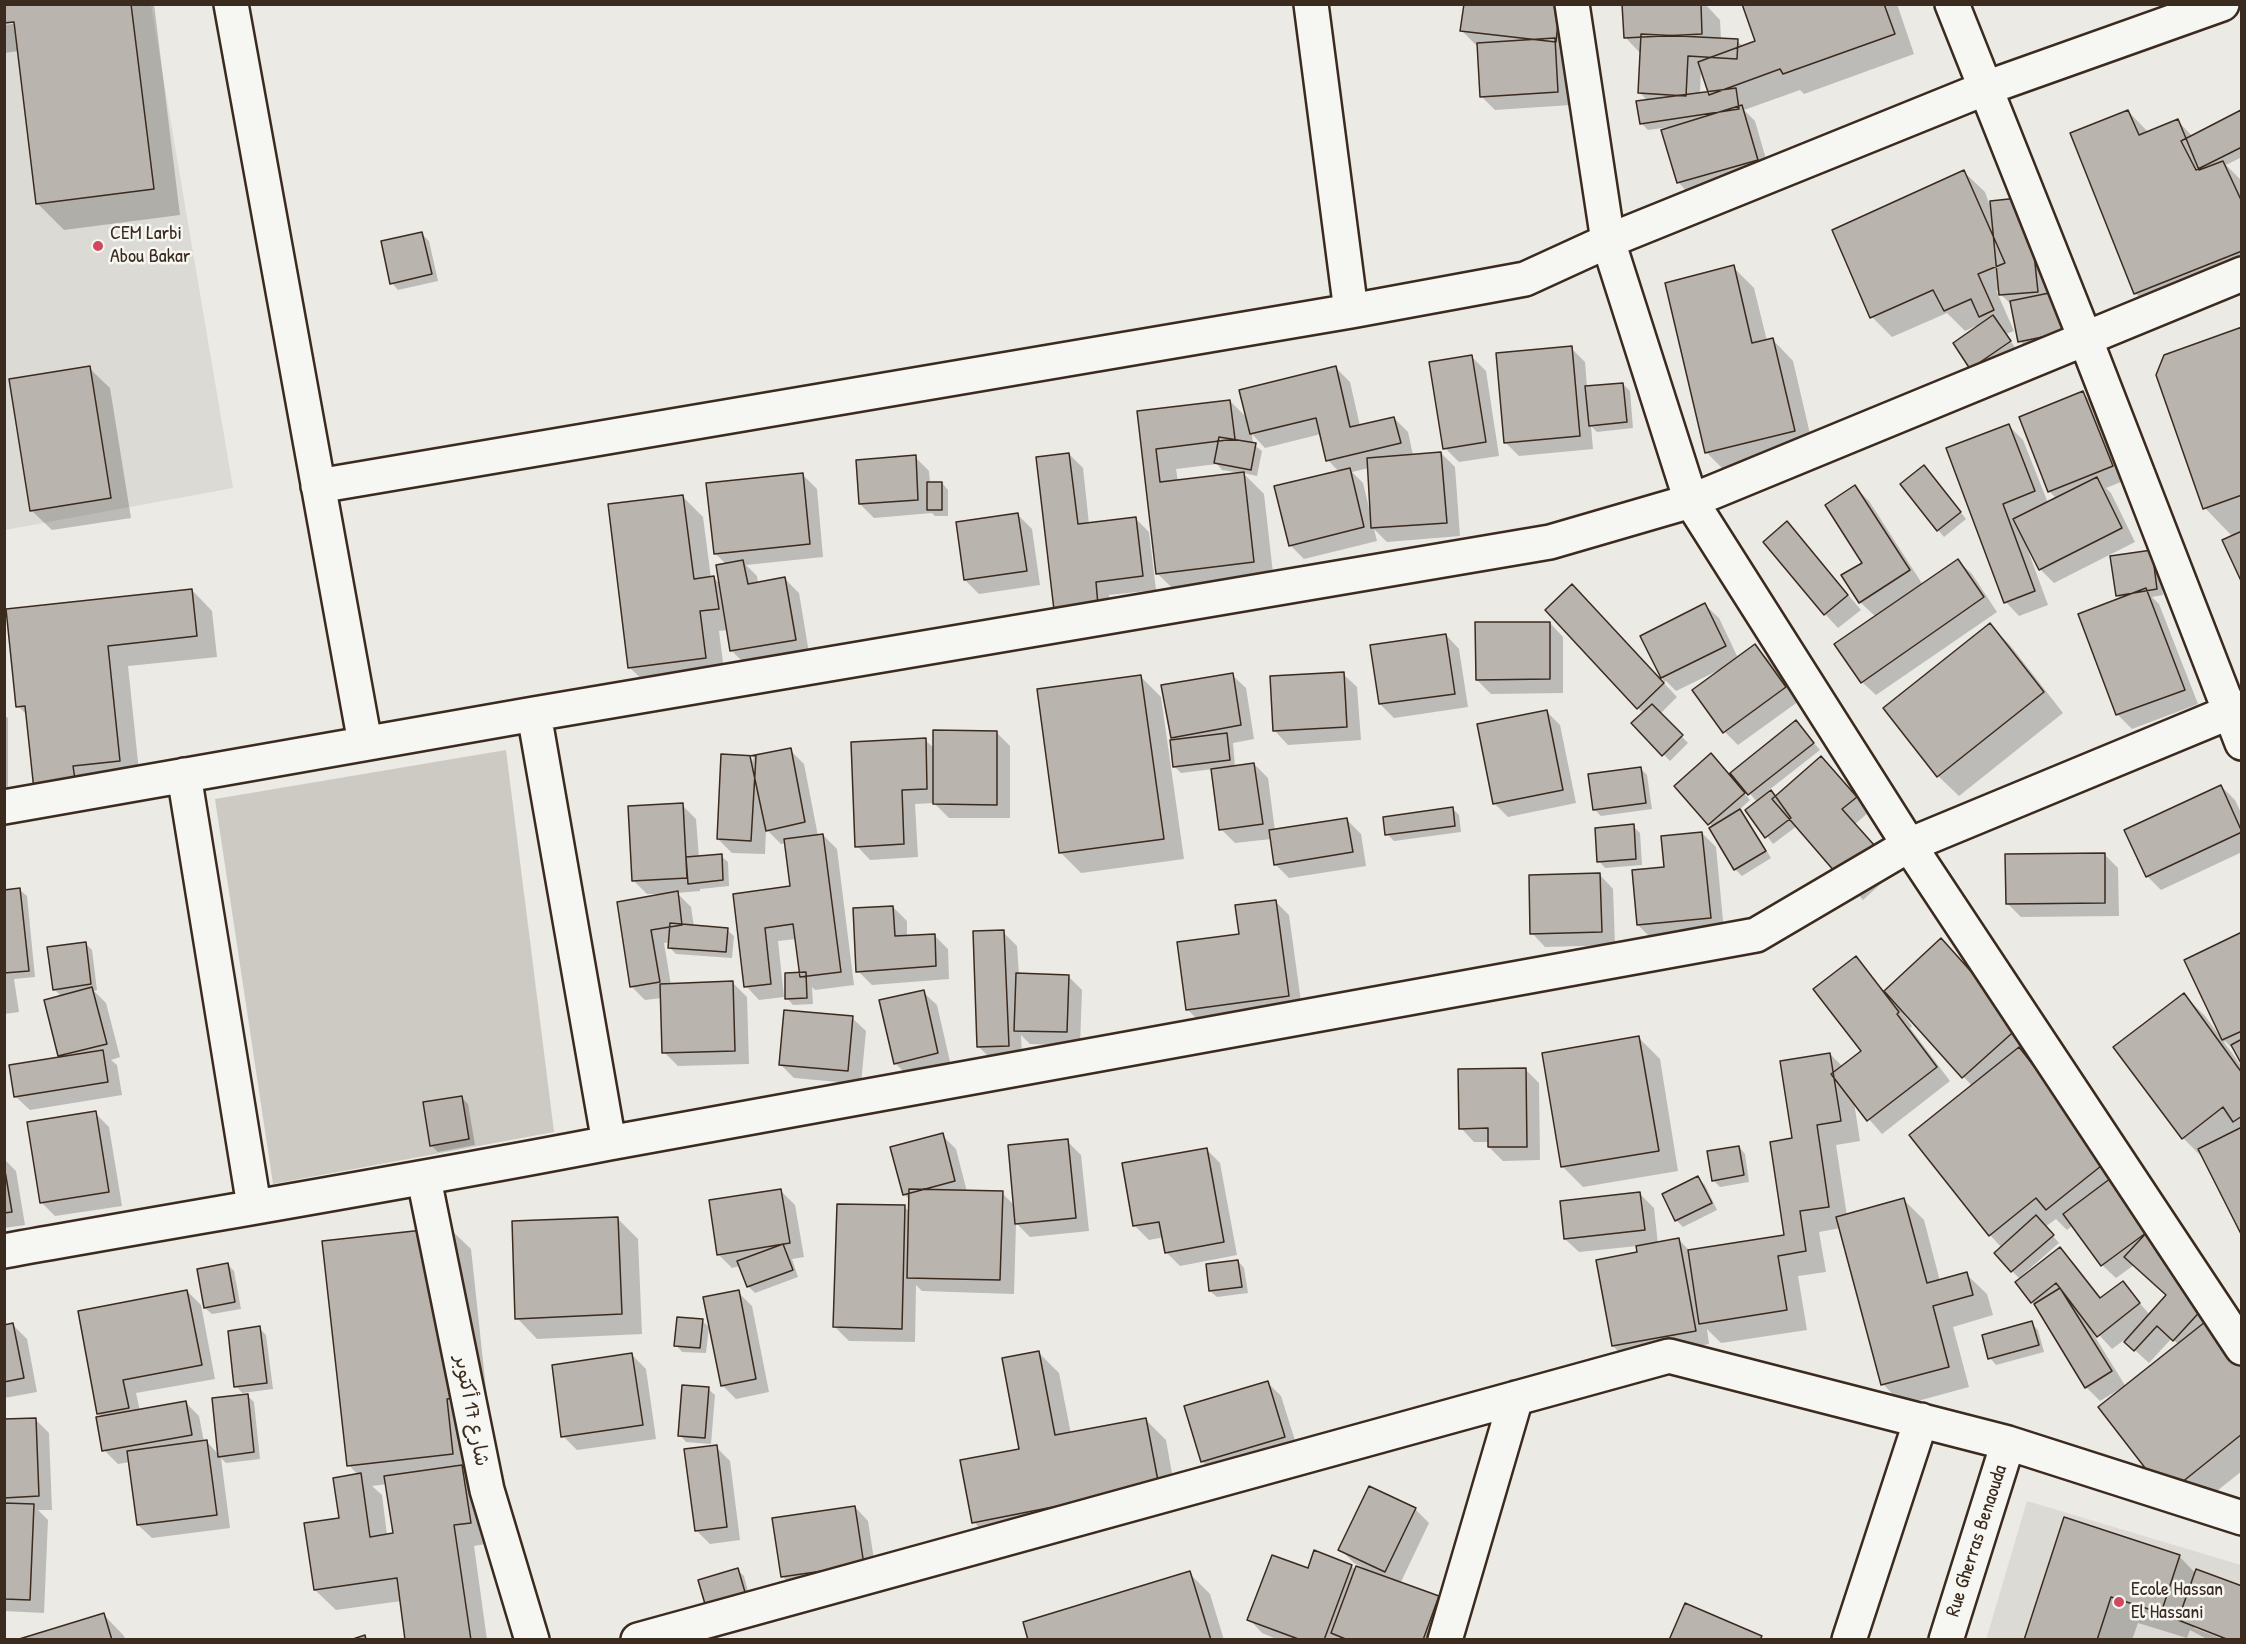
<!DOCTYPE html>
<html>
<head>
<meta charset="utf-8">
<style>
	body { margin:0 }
	#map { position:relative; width:2246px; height:1644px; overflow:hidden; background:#ebeae5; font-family:"Patrick Hand",sans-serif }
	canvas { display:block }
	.frame { position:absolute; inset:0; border:6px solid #3b2a1e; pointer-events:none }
</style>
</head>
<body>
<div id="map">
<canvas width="2246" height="1644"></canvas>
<div class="frame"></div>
</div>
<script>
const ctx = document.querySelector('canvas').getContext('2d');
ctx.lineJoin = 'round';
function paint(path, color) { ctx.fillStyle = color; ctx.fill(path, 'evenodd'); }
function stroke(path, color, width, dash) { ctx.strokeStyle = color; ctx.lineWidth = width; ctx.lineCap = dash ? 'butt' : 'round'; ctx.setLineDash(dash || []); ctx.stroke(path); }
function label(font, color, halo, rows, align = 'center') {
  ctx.font = font + ' "Patrick Hand","Playpen Sans Arabic",sans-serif'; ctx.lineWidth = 5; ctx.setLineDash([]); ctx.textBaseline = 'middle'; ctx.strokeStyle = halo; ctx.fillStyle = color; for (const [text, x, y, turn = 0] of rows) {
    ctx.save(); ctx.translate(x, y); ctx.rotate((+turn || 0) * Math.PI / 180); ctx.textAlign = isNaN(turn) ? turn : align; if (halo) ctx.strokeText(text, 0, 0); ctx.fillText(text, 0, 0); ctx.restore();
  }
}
paint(new Path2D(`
	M5,5H151L233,488L5,530Z
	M2027,1501L2241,1565V1639L1986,1640Z`), '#dcdad4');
paint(new Path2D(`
	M506,750L554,1132L273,1184L215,799Z`), '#cdcac4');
paint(new Path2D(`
	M4,4H154L180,215L64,230L38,204L19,51L4,53V25L21,23Z
	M1568,4L1571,105L1495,110L1481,96L1479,45H1476L1462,31Z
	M1623,4H1705L1720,20L1721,40L1737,41L1744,47L1757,42L1744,4H1897L1914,54L1804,94L1800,90L1744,110L1755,121L1770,173L1692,197L1679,183L1663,131L1670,129V127L1648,130L1641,123L1648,101L1639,92L1641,54L1625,37ZM1701,69L1710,93L1700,94Z
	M2128,111L2149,133L2178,121L2193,137L2242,113V157L2226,165L2242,181V280L2156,314L2135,293Z
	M1964,172L1985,192L1989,203L2028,199L2073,338L2026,348L2020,341L2013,306L1996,290L2014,331L2006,334L2016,349L1978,375L1971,368L1976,326L1965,331L1947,313L1892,337L1872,317Z
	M422,234L429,241L438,281L398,290L392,283Z
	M1733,267L1754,288L1767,341L1773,340L1793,361L1814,451L1727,473L1706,452Z
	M2242,329V579L2233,537L2205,508Z
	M1571,348L1585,362L1587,387L1623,384L1630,391L1633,428L1597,432L1591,426L1593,449L1519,456L1505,442Z
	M1472,357L1486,371L1499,456L1459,462L1445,448Z
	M89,368L110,388L131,518L52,530L31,510Z
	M1336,368L1350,382L1360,426L1394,418L1408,432L1413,455L1441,453L1455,467L1460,536L1387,542L1374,529L1377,541L1304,559L1290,545L1339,472L1328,460L1321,434L1265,448L1252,434L1253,444L1262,451L1257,476L1243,473L1264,494L1274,582L1178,594L1157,573L1139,413L1230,401L1248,419ZM1217,464L1222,470L1241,473L1178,482L1176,469ZM1369,468L1370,512L1363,483L1352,472Z
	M2083,393L2096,407L2126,480L2106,488L2111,493L2135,542L2054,583L2040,569L2028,544L2026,545L2048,605L2019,616L2006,602L1948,449L2009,426L2023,440L2048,503L2057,499L2049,491Z
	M1069,454L1083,468L1089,524L1135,518L1149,532L1156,590L1109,595L1111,619L1069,624Z
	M915,457L929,471L930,483H942L948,490V516H935L932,513L874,518L860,504Z
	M1930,474L1966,519L1944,537L1938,530Z
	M803,475L817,489L823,557L746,565L757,576L758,584L785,579L799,593L809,653L745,664L731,650L728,630L719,631L725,678L650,687L629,667L683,497L703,517L711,578H714L720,584L726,564L715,553Z
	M1855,487L1869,501L1923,585L1958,561L1972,574L1997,612L1876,695L1862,682L1876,617L1860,602L1844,575L1864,563Z
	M1018,515L1032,529L1040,585L979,594L965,580Z
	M1787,523L1861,610L1838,628L1825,614Z
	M2112,557L2158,559L2163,595L2152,597L2159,604L2198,704L2132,729L2118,715L2080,615L2121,599L2117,595Z
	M192,590L212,611L217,657L128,666L140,781L95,806L28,716L18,706Z
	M1586,599L1677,697L1660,714L1688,743L1670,761L1633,723L1643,713L1547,610Z
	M1705,605L1719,618L1738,658L1755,646L1769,660L1799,701L1738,745L1725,732L1719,670L1676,691L1666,681L1664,682L1642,636Z
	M1550,623L1563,637V693L1491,694L1477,680Z
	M1990,625L2010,645L2063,713L1959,796L1938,776Z
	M1446,635L1459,649L1468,707L1394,718L1380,704Z
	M1343,674L1357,687L1361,740L1288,745L1275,731Z
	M1232,675L1246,688L1254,739L1233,743L1235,767L1254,764L1268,778L1275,831L1347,820L1361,834L1366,866L1289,878L1275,864L1271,839L1235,843L1221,829L1213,769L1181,773L1174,766L1175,741L1172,737Z
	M1140,676L1161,697L1184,859L1081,873L1061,853Z
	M1546,711L1560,725L1576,803L1508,817L1494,803Z
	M4,715L8,718V792H4Z
	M1802,729L1820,750L1769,790L1776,797L1834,772L1869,812L1855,824L1896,870L1863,900L1797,826L1773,844L1747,810L1757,802L1733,773Z
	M996,732L1010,746V818H949L934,803L915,804L918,857L870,860L857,846L925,740L935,749Z
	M790,750L804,764L818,836L823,835L837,849L854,985L815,990L812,987L813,1004L793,1005L787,998L801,977L796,939L778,941L784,997L759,1000L746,986L734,895L792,888L786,843L781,844L766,829L765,854L732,853L718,839L754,757Z
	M1717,762L1750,800L1739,810L1746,817L1771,858L1742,876L1735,869L1713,827L1676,786Z
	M1640,768L1647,775L1652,809L1601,816L1594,809Z
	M2221,786L2235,800L2242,815V852L2161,890L2147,876Z
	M682,805L696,819L699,858L721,856L728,862L729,886L700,889V891L677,893L691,907L694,927L727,930L734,936L732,958L676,954L669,947L670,942L664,943L671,985L733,983L747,997L749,1064L678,1066L664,1052L662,998L645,1000L632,987L660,896L659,894H647L633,880Z
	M1452,808L1459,815L1461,832L1394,841L1387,834Z
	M1633,826L1640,833L1642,865L1605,868L1599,861Z
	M1702,833L1716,847L1724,931L1652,939L1638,925L1666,868Z
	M2104,854L2118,868L2119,916L2021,917L2007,903Z
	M1600,875L1613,889L1615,945L1545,947L1532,933Z
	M20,890L27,896L35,977L14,979L19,1012L4,1014V891Z
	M1275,901L1289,915L1302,1009L1201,1023L1187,1009L1240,935Z
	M893,907L907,921V937L934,935L948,949L949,979L872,985L858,971Z
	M1003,932L1017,946L1019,975L1068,976L1082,990L1080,1046L1030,1044L1021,1035L1022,1059L993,1061L979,1047Z
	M2242,934V1063L2236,1052L2225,1041L2224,1042L2242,1067V1233L2203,1158L2183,1138L2184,995L2205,1016L2222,1039L2223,1038Z
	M1941,940L2033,1040L2021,1051L2039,1069L2225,1344L2242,1365V1471L2188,1514L2123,1387L2100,1401L2086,1387L2038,1308L2032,1302L2060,1249L2074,1263L2102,1299L2122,1283L2150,1315L2167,1296L2134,1265L2116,1278L2102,1265L2073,1225L2067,1230L2056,1219L2045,1227L2059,1243L2019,1278L2012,1271L1996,1253L2002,1248L1990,1235L1911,1136L1972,1086L1904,1011L1902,1012L1912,1026L1910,1028L1950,1081L1882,1134L1854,1102L1860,1141L1836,1145L1847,1216L1904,1200L1924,1220L1940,1281L1966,1274L1987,1294L1993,1315L1953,1327L1969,1387L1903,1405L1883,1384L1841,1228L1819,1232L1826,1272L1798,1276L1807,1330L1721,1343L1707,1329L1709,1344L1627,1360L1613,1346L1639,1253L1637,1246L1579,1252L1565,1239L1640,1194L1654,1208L1658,1244L1679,1240L1690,1251L1786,1236L1794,1139L1830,1054L1843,1067L1863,1052L1856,958L1885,992ZM2091,1326L2112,1349L2124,1340L2149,1363L2172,1338L2179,1345L2126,1387L2089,1327Z
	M85,943L92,950L97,990L94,991L106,1003L120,1057L111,1060L117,1065L122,1095L30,1110L16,1097L61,1058L59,1056L62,997L54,989Z
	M923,992L937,1005L951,1066L909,1077L895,1063Z
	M852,1018L866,1031L861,1084L794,1078L780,1064Z
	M1639,1038L1660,1059L1678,1171L1583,1187L1562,1166Z
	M1525,1069L1539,1083L1540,1160L1503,1161L1489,1147V1142H1474L1461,1128Z
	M462,1098L468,1104L475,1145L438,1152L431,1145Z
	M95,1113L109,1127L122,1206L55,1216L41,1202Z
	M942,1135L956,1149L967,1192L1002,1193L1014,1205L1067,1141L1081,1155L1089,1231L1030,1237L1016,1223L1014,1294L922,1291L916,1285L915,1342L849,1341L835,1327L904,1207L910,1212V1200L904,1194Z
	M1739,1147L1745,1154L1749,1182L1720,1187L1713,1180Z
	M1206,1149L1220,1163L1237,1255L1180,1266L1166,1252L1164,1237L1149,1240L1135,1226L1124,1165Z
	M4,1159L16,1171L25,1225L4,1228Z
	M1698,1178L1705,1185L1717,1210L1683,1227L1676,1220Z
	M781,1191L795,1205L804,1257L792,1259L798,1277L755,1293L748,1286L740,1266L732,1268L718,1254Z
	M617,1218L638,1239L642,1334L537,1339L517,1318Z
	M450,1229L471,1249L489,1417L466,1419L490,1543L474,1546L487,1640H407L401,1601L336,1610L315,1590L358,1475L349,1465ZM387,1484L394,1534L387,1535L382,1495L372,1486Z
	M1238,1261L1244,1268L1248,1293L1217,1297L1210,1291Z
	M228,1265L234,1271L241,1309L212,1314L205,1308Z
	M187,1291L201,1305L215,1379L136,1393L140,1411L185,1402L199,1416L204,1442H207L219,1455L247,1395L254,1402L260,1459L226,1463L221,1458L230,1528L152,1538L138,1525L130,1462L118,1464L104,1450L103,1418L99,1414Z
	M738,1292L752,1306L769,1392L736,1399L722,1385Z
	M702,1321L709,1327L706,1353L682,1352L676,1345Z
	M2031,1323L2038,1330L2044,1352L1996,1365L1990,1358Z
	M13,1325L27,1339L37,1392L4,1398V1327Z
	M259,1328L266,1335L273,1389L242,1393L236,1386Z
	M1039,1353L1059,1373L1071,1434L1145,1419L1166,1440L1178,1507L994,1543L974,1522L1020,1450Z
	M632,1355L646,1369L656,1439L577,1450L563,1436Z
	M1267,1382L1281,1396L1298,1450L1216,1475L1202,1461Z
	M708,1389L715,1395L711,1444L686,1442L680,1435Z
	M35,1419L49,1433L52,1510H38L48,1520L44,1613L4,1611V1421Z
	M716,1447L730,1461L740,1540L710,1544L696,1530Z
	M855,1507L868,1521L877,1579L797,1591L783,1577Z
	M1415,1509L1429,1523L1400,1584L1438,1598L1452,1611L1442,1640H1279L1262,1633L1249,1619L1308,1570L1351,1566L1356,1570H1363L1364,1568L1354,1563L1340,1549Z
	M2179,1556L2196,1574L2194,1628L2225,1640H2209L2190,1630L2187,1638L2138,1623L2132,1640H2026Z
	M737,1570L744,1576L752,1606L714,1617Z
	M1189,1573L1210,1594L1224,1640H1029Z
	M104,1615L124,1636L125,1640H21Z`), '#0003');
const building = new Path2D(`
	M4,4H131L154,189L36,204L14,22L4,23Z
	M1464,4H1560L1556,42L1460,31Z
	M1622,4H1701L1702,34L1624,38Z
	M1742,4H1884L1895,34L1783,74L1780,69L1709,95L1698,62L1755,41Z
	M1641,34L1738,39L1737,59L1688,56L1686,96L1638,93Z
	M1555,38L1558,92L1480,97L1477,43Z
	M1736,88L1739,109L1640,124L1636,101Z
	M1742,105L1758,160L1677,183L1661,130Z
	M2128,110L2139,135L2178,119L2199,170L2223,161L2242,202V251L2134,294L2070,133Z
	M2241,110L2242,147L2196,170L2181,141Z
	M1964,170L2005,263L1978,274L1994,310L1979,317L1971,299L1944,311L1933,290L1870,318L1832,230Z
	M2028,197L2038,292L1999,295L1990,201Z
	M422,232L432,274L390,284L381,241Z
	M1734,265L1752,343L1773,338L1795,431L1705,453L1665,283Z
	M2059,291L2067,332L2018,342L2010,301Z
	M1993,315L2011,341L1970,369L1953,343Z
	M2242,327V495L2203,509L2156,375L2164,355Z
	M1572,346L1580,436L1504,443L1496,353Z
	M1472,355L1486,442L1443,449L1429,362Z
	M90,366L111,498L30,511L9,379Z
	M1336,366L1350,427L1394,417L1401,443L1326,461L1316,418L1250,434L1239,390Z
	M1623,383L1627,422L1589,426L1585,386Z
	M2083,391L2113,466L2048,492L2019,417Z
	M1230,400L1235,439L1156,449L1160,482L1244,472L1254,562L1156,574L1137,411Z
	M2009,424L2035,491L2003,504L2035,591L2004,603L1946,448Z
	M1219,437L1256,443L1251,470L1214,463Z
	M1441,452L1447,523L1371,528L1367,458Z
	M1069,453L1078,524L1136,517L1143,576L1096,582L1098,605L1054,610L1036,457Z
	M916,455L918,500L859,504L856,460Z
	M1924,465L1961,512L1937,531L1900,484Z
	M1350,468L1364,527L1289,546L1274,486Z
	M803,473L810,544L714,554L706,483Z
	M2097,477L2122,528L2039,570L2013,519Z
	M927,482H942V510H927Z
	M1855,485L1910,570L1859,603L1841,575L1862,563L1825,505Z
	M683,495L694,579L714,576L719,609L700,611L706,658L628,668L608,504Z
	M1018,513L1027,571L964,580L956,522Z
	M1787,521L1848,595L1824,615L1763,542Z
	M2242,531V583L2222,540Z
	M2152,550L2157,589L2116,596L2110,556Z
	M1958,559L1984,597L1861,683L1834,644Z
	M743,560L748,584L785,577L796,640L730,651L716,565Z
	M1572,584L1664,683L1637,709L1545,610Z
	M2146,588L2185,690L2116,715L2078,614Z
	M192,589L197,636L108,646L120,761L73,766L76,786L34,790L25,706L16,707L6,609Z
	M1705,603L1726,646L1661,678L1640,636Z
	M1475,622H1550V679L1476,680Z
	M1990,623L2044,692L1937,777L1883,708Z
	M1446,634L1455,694L1379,704L1370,645Z
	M1755,644L1786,687L1723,733L1692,690Z
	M1344,672L1347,727L1273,731L1270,676Z
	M1233,673L1241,725L1171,738L1161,685Z
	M1141,675L1164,839L1059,853L1037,689Z
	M1652,704L1683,735L1662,756L1631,723Z
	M1547,710L1563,790L1493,804L1477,724Z
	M1796,720L1814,743L1748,795L1730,773Z
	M933,730L997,731V805L933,804Z
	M1227,733L1230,760L1173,767L1170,740Z
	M926,738L927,789L902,790L904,844L855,847L851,742Z
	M791,748L805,822L766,831L750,756Z
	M1711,753L1745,793L1708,825L1674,786Z
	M721,754L756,756L751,841L717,839Z
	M1821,756L1857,797L1842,809L1883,855L1848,887L1772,799Z
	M1254,763L1263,824L1219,830L1211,769Z
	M1641,767L1646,803L1593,810L1588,774Z
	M2221,785L2242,832L2146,877L2124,830Z
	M1771,790L1791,818L1765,838L1745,810Z
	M683,803L687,878L632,881L628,806Z
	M1453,807L1455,826L1385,835L1383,817Z
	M1740,809L1766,851L1734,870L1709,828Z
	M1347,818L1353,852L1274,865L1269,830Z
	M1634,824L1636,859L1597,862L1595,828Z
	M1702,832L1711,918L1637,925L1632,870L1664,867L1661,836Z
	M823,834L841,972L800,977L793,924L765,928L771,984L744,987L733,894L790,886L784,839Z
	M2105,853V903L2006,904L2005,854Z
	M722,854L723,880L688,884L686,857Z
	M1600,873L1602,932L1530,934L1529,875Z
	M20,888L29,971L4,973V890Z
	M678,891L682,925L651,930L660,982L630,987L617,902Z
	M1276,900L1289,996L1186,1010L1177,942L1239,934L1235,905Z
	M893,906L895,936L935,934L936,966L856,972L853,908Z
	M670,923L728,928L726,952L668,948Z
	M1004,930L1009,1046L977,1047L973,931Z
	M2242,932V1031L2222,1040L2184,960Z
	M1941,938L2020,1026L1962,1078L1884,991Z
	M86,942L91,984L53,990L47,947Z
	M1856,956L1899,1012L1897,1014L1937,1067L1867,1121L1831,1074L1861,1051L1813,989Z
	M806,972L807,998L785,999V973Z
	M1016,973L1069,975L1067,1032L1014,1031Z
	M733,981L735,1051L662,1053L660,984Z
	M92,987L107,1044L58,1056L44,1000Z
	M924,990L938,1053L894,1064L879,1000Z
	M2184,993L2242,1073V1116L2233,1122L2223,1107L2182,1139L2113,1047Z
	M784,1010L853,1016L848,1071L779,1065Z
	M1639,1036L1659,1151L1561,1167L1542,1053Z
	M2242,1039V1065L2231,1045Z
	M2019,1047L2040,1074L2043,1072L2111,1158L2046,1210L2036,1198L1989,1236L1909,1135Z
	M103,1050L108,1082L14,1097L9,1065Z
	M1830,1053L1841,1121L1817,1125L1829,1207L1800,1211L1806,1251L1778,1256L1787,1310L1699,1324L1688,1250L1784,1235L1770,1142L1792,1138L1780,1061Z
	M1526,1068L1527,1147H1488V1128L1459,1129L1458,1069Z
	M462,1096L469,1139L430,1146L423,1102Z
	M96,1111L109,1192L40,1203L27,1122Z
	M2242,1127V1236L2198,1149Z
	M943,1133L955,1181L903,1195L890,1147Z
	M1068,1139L1076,1218L1015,1224L1008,1145Z
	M1739,1146L1744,1175L1712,1181L1707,1151Z
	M1207,1148L1224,1242L1165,1253L1159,1222L1133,1226L1122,1163Z
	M4,1165L12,1212L4,1213Z
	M2115,1175L2154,1227L2101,1266L2063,1214Z
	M1698,1176L1712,1203L1675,1221L1662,1194Z
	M781,1189L790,1243L717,1255L709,1200Z
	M909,1189L1003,1191L1000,1280L907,1278Z
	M1640,1192L1645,1230L1564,1239L1560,1201Z
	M1904,1198L1927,1283L1967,1272L1973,1295L1933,1306L1949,1367L1881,1385L1836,1217Z
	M837,1204L905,1205L902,1329L833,1327Z
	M2036,1215L2054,1235L2011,1272L1994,1253Z
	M618,1217L622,1314L515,1319L512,1221Z
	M451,1227L469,1396L447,1399L453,1454L347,1466L322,1241Z
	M2149,1230L2217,1293L2173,1341L2157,1326L2134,1351L2124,1342L2166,1295L2124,1257Z
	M1679,1238L1696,1331L1612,1346L1596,1260L1637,1252L1636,1246Z
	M783,1244L793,1270L747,1287L737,1261Z
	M2060,1247L2100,1298L2123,1281L2140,1303L2097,1337L2056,1283L2031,1303L2015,1282Z
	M1238,1260L1242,1287L1209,1291L1206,1264Z
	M228,1263L235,1302L204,1308L197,1269Z
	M2060,1288L2112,1371L2085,1388L2034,1304Z
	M187,1290L202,1365L123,1380L129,1408L97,1414L78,1311Z
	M739,1290L756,1379L721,1386L703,1297Z
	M677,1317L703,1319L700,1348L674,1346Z
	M2032,1321L2039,1345L1988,1359L1982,1335Z
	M2205,1322L2242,1368V1434L2166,1495L2098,1407Z
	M13,1323L24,1378L4,1382V1325Z
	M260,1326L267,1383L234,1387L228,1331Z
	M1039,1351L1055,1435L1146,1418L1159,1486L972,1523L960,1460L1019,1449L1002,1358Z
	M632,1353L643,1425L561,1437L552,1365Z
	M1268,1381L1285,1437L1201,1462L1184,1406Z
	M682,1385L709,1387L705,1438L678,1436Z
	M248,1394L254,1452L218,1457L212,1398Z
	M186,1401L192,1435L102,1451L96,1417Z
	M36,1418L39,1496L4,1498V1419Z
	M207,1440L217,1515L137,1525L127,1451Z
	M717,1445L727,1527L695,1531L684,1449Z
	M462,1465L471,1523L454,1525L471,1640H405L397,1578L314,1590L304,1523L339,1518L333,1478L361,1473L370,1537L393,1533L384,1476Z
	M1369,1486L1416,1508L1385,1572L1338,1550Z
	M4,1503L34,1504L30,1600L4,1599Z
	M855,1506L864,1565L781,1577L772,1518Z
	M2064,1517L2180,1555L2161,1613L2111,1597L2097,1640H2024Z
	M1314,1550L1352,1565L1324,1640H1301L1247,1620L1272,1555L1308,1568Z
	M1356,1566L1439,1596L1423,1640H1348L1331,1633Z
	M738,1568L747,1599L707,1611L698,1580Z
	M2196,1569L2242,1586V1640H2229L2178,1620Z
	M1190,1571L1211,1640H1028L1023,1622Z
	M1685,1603L1762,1636L1760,1640H1669Z
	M104,1613L112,1640H16Z
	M365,1635L366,1640H350Z`);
paint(building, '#bab4ae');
stroke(building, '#3b2a1e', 1.5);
const street = new Path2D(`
	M231,4L365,743
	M1311,4L1351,311
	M1572,4L1608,241L1691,501L1909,845L2242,1348
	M1952,4L2085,338L2242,743
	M318,486L1351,311L1525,279L1608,241L1986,88L2222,4
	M534,714L609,1143
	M184,775L254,1206
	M4,807L534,714L1550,542L1691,501L2242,274
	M424,1179L487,1490L532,1640
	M4,1251C206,1215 408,1182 609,1143L1756,935L1909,845L2242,707
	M638,1640L1669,1356L2008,1443L2242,1518
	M1445,1640L1516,1398
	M1849,1640L1921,1420
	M1946,1640L2008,1443`);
stroke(street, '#3b2a1e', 38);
stroke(street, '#f6f6f2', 33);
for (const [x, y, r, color] of [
	[98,246,6,"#d1495b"],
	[2119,1602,6,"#d1495b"]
]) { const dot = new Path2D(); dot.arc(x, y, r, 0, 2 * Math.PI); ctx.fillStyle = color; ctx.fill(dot); stroke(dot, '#f6f6f2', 2); }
label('20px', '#3b2a1e', '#f6f6f2', [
	["CEM Larbi",110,234],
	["Abou Bakar",110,257],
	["Ecole Hassan",2131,1590],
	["El Hassani",2131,1613]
], 'left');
label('20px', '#3b2a1e', '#f6f6f2', [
	["شارع 17 أكتوبر",471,1411,79],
	["Rue Gherras Benaouda",1977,1541,-72]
]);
</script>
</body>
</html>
